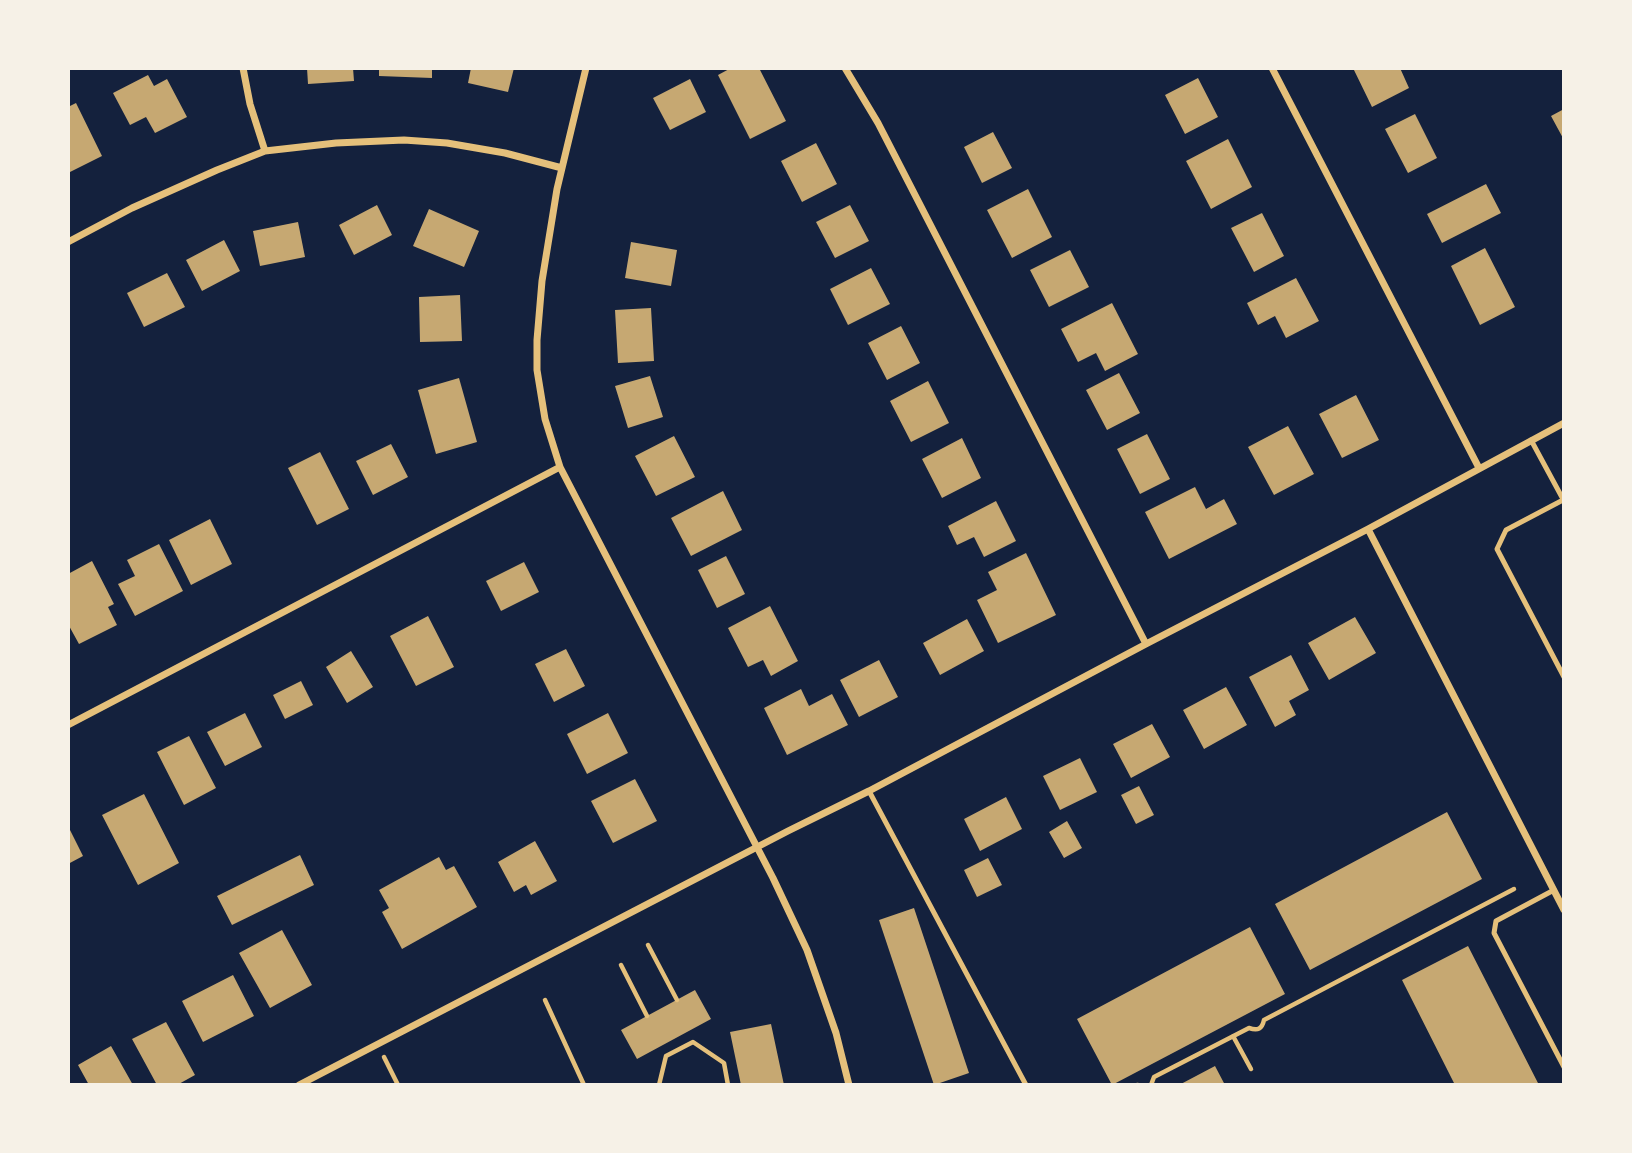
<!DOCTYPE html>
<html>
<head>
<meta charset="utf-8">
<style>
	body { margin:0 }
	#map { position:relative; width:1632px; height:1153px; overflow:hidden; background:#14213d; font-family:Merriweather,serif }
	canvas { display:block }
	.frame { position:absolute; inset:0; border:70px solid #f6f1e7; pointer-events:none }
</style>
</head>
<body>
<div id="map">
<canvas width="1632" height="1153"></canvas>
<div class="frame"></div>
</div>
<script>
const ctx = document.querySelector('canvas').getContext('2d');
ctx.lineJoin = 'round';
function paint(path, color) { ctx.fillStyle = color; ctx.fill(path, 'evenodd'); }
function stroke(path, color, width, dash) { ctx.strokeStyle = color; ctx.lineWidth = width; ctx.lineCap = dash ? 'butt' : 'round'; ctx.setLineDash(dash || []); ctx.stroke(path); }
paint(new Path2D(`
	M307,68H353L354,81L308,84Z
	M379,68H432V78L379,76Z
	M471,68H514L508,92L468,83Z
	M731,68H759L786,121L750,139L718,75Z
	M1353,68H1400L1409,88L1372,107Z
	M148,75L154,86L167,79L187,117L155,133L146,117L130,125L113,93Z
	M1198,78L1218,117L1185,134L1165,95Z
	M690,79L706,112L670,130L653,98Z
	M76,103L102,156L68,173V107Z
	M1564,109V140L1551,116Z
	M1415,114L1437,158L1408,173L1385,129Z
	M993,132L1012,168L982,183L964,147Z
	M1228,139L1252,187L1211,209L1186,161Z
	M816,143L837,184L802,202L781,161Z
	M1486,184L1501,213L1442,243L1427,214Z
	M1028,189L1052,237L1012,258L987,210Z
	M377,205L392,235L354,255L339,225Z
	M850,205L869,241L835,258L816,222Z
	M429,209L479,231L464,267L413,246Z
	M1262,213L1284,256L1254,272L1231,228Z
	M298,222L305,257L260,266L253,231Z
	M224,240L240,271L202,291L186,260Z
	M631,242L677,250L671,286L625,278Z
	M1485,248L1515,307L1480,325L1451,266Z
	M1070,250L1089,287L1049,307L1030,270Z
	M871,268L890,304L848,325L830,289Z
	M167,273L185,307L144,327L127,293Z
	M1296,278L1319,321L1286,338L1275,316L1258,325L1247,303Z
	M460,295L462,341L420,342L419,297Z
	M1112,303L1138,354L1105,371L1096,353L1078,362L1061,329Z
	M651,308L654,361L618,363L615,310Z
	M901,326L920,363L887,380L868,343Z
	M1119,373L1140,413L1107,430L1086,390Z
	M650,376L663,417L628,428L615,386Z
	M459,378L477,442L436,454L418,390Z
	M928,381L949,423L911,442L890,401Z
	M1356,395L1379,440L1342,458L1319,414Z
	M1288,426L1314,474L1274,495L1248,447Z
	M1147,434L1170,479L1140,494L1117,449Z
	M674,436L695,477L656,496L635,456Z
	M962,438L981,478L942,498L922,459Z
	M391,444L408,477L373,495L356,461Z
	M320,452L349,509L317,525L288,468Z
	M1195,487L1206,509L1224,499L1237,524L1169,559L1145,512Z
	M723,491L742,530L691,556L671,518Z
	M996,501L1016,541L984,557L974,537L957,545L948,526Z
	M210,519L232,564L191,585L169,540Z
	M159,544L183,591L135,616L118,584L135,576L127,560Z
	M1026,553L1056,615L998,643L977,600L997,590L988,572Z
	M726,556L745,594L717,608L698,570Z
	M92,561L114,604L108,607L117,625L79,644L68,624V574Z
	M524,562L539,592L501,611L486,581Z
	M770,606L798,661L771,676L763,660L748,667L728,628Z
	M428,616L454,667L416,686L390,636Z
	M1355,617L1376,653L1329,680L1308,643Z
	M967,619L984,651L940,675L923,643Z
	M566,649L585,686L554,702L535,664Z
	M351,651L373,687L347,703L326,667Z
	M1291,655L1309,690L1289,701L1296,715L1275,727L1249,677Z
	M879,660L898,697L859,717L840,680Z
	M301,681L313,705L285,719L273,695Z
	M1226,687L1247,725L1204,749L1183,710Z
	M801,689L809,706L832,694L848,725L787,755L764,708Z
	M245,713L262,747L225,766L207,732Z
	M608,713L628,753L587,774L567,734Z
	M1152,724L1170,757L1131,778L1113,744Z
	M189,736L216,788L184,805L157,752Z
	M1080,758L1097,792L1060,810L1043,776Z
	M635,779L657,821L613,843L591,801Z
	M1139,786L1154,815L1136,824L1121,795Z
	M144,794L179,863L138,885L102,815Z
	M1006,797L1022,829L980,851L964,819Z
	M1447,812L1482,879L1310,970L1275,904Z
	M1067,821L1082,848L1064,858L1049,832Z
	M68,826L83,856L68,864Z
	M535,841L557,881L531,895L526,885L514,892L498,862Z
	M300,855L314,885L232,925L217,896Z
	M439,857L446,870L454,866L477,907L402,949L382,912L389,908L379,890Z
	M988,858L1002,885L977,897L964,870Z
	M914,908L969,1073L934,1085L879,920Z
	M1250,927L1285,994L1112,1085L1077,1019Z
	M282,930L312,985L270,1008L239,953Z
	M1468,946L1539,1085H1455L1402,980Z
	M233,975L254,1016L203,1042L182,1001Z
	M695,990L711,1019L637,1059L621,1030Z
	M166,1022L195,1075L177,1085H157L132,1039Z
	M771,1024L784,1085H741L730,1032Z
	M111,1046L133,1085H89L78,1065Z
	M1215,1066L1225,1085H1179Z`), '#c6a872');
stroke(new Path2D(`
	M648,945L677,1000
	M621,965L647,1016
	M545,1000L584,1085
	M1233,1036L1251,1069
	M384,1057L398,1085
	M659,1085L666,1056L693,1042L724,1063L728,1085
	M1137,1085H1138
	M1151,1085L1154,1077L1249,1028C1258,1031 1262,1029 1264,1020L1514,889`), '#e5c07b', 4.5);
stroke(new Path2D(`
	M1531,440L1564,501
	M1563,500L1506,530L1497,549L1564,677
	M869,791L1026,1085
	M1554,890L1496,921L1494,933L1564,1067`), '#e5c07b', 5);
stroke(new Path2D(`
	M243,68L250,104L265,151
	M586,68L557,189L542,281L537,340V370L545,419L560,467L773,878L807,950L836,1033L849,1085
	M845,68L878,123L1146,644
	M1272,68L1479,468
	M68,242L132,208L217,170L265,151L336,143L404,140L447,143L505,153L562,168
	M1368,529L1564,910
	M68,725L560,467
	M299,1085L788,831L869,791L1146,644L1368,529L1564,423`), '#e5c07b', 7);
</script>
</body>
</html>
